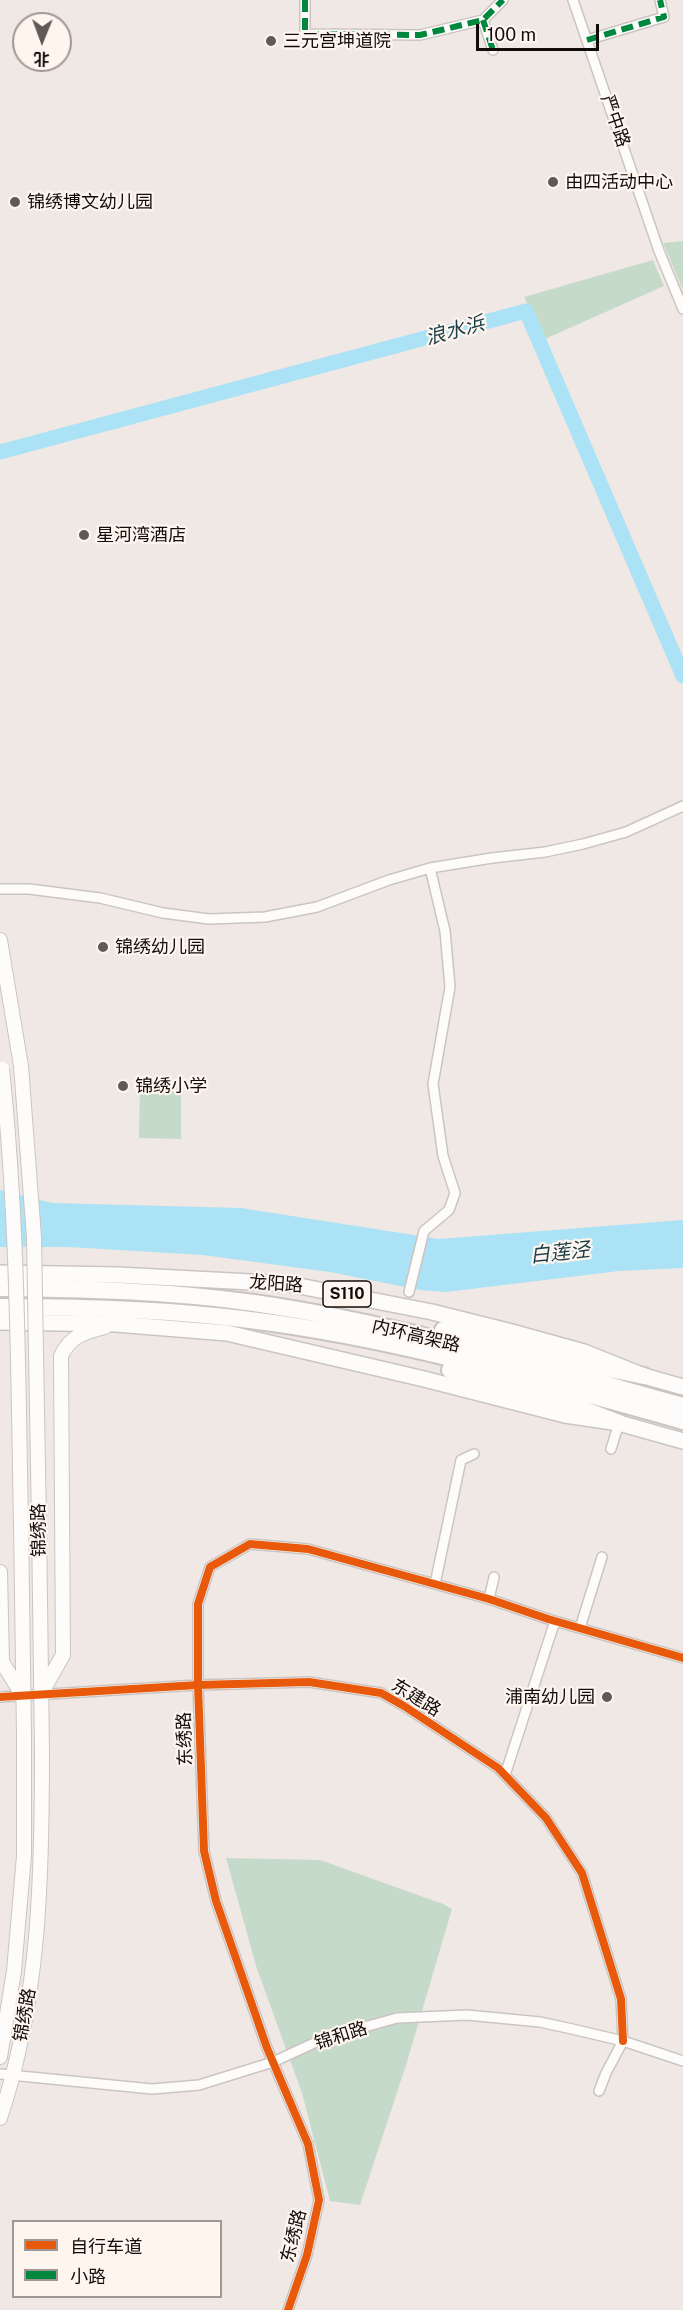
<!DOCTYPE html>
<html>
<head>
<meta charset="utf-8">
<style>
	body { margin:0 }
	#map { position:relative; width:683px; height:2310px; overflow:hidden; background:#f0e8e4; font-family:"Public Sans","Noto Sans SC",sans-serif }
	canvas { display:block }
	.legend { position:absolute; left:12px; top:2220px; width:210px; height:78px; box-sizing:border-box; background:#fff5ef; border:2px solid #a09894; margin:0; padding:8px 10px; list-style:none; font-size:18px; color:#110d0b }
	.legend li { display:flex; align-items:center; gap:12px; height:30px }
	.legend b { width:30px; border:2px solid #a09894 }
	.north { position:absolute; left:12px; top:12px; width:60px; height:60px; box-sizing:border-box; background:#fff5ef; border:2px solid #a09894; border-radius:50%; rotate:181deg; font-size:16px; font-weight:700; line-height:24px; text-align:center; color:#110d0b }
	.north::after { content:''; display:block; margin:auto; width:21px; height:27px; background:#5f5a57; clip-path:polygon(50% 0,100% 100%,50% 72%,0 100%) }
	.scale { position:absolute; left:476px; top:24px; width:123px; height:27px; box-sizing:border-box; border:3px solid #110d0b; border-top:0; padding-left:8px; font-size:18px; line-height:21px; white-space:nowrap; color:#110d0b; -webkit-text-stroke:4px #fff5ef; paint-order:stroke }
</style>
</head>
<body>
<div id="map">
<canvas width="683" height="2310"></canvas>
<ul class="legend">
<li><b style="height:8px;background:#e8590c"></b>自行车道</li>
<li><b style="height:8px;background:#00873e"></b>小路</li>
</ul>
<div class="north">北</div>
<div class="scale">100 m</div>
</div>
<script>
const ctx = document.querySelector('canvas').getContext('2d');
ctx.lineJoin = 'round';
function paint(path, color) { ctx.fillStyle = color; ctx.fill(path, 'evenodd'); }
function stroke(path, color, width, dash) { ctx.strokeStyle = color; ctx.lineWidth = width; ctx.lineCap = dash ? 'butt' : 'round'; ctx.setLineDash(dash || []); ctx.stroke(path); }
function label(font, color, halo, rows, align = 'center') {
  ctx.font = font + ' "Public Sans","Noto Sans SC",sans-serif'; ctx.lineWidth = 4.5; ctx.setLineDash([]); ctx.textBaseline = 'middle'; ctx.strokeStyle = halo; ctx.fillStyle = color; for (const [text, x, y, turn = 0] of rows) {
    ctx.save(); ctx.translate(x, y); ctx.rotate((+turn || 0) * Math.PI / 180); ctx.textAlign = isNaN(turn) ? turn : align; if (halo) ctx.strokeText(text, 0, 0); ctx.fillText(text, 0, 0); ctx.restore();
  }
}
paint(new Path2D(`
	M683,241V290L663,243Z
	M653,260L664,286L545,339L524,297Z
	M140,1081H181V1139L139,1138Z
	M226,1858L320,1860L443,1904L452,1909L407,2062L360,2205L330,2201L302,2093L257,1969Z`), '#c6daca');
paint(new Path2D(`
	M0,1190L52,1203L241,1208L439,1239L683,1220V1268L619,1271L446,1292L420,1290L330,1272L203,1255L68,1247H0Z`), '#abe2f5');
stroke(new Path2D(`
	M0,452L526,311L683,676`), '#abe2f5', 15);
const street = new Path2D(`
	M305,0V34L420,35L483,20L503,0
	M573,0L659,251L683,309
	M483,20L493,50
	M587,40L664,17L660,0
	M0,889H29L100,898L163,913L209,919L265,917L317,907L389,880L430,868L492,858L545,852L583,844L626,832L683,806
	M409,1292L424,1231L449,1210L455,1193L443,1156L433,1084L450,987L445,931L430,868
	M611,1449L619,1423
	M435,1584L461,1460L474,1454
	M489,1599L494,1577
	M580,1628L602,1557
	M0,1697L198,1685L309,1682L381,1693L404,1706L498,1768L546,1818L582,1873L621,1999L623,2041
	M505,1775L555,1621
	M0,2074L152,2089L199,2085L273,2062L325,2038L397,2018L467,2015L540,2022L572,2029L623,2041L683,2061
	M599,2091L606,2073L623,2041
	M288,2310L307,2255L319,2200L308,2144L267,2048L216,1901L204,1851L198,1685V1604L210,1567L250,1544L308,1549L489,1599L548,1619L683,1658`);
const secondary = new Path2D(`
	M0,940L21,1066
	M0,1572L2,1662L23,1696
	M42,1692L63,1655L61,1356C70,1336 85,1332 105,1327
	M0,2057L14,1971L24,1856V1735L21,1524
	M0,2118C40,1999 42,1876 42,1752C41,1676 40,1600 39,1524`);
const primary = new Path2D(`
	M0,1273L118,1275L289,1284L432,1312L508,1331L584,1352L644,1376L683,1387
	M0,1322L116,1324L227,1333L424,1379L565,1415L619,1423L683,1441`);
const highway = new Path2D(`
	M0,1288C85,1289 170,1291 254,1303C400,1324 542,1367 683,1406
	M0,1307C83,1307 167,1309 250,1320C397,1338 541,1381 683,1421
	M443,1330L581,1363L644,1376
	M450,1370L569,1404L619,1423`);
stroke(street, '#cbc5c2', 12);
stroke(secondary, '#cbc5c2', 16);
stroke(primary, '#cbc5c2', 18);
stroke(highway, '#cbc5c2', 20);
stroke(street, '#fdfcfb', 9);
stroke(secondary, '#fdfcfb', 14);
stroke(primary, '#fdfcfb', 15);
stroke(highway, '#fdfcfb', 16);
const secondaryBridge = new Path2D(`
	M21,1066L34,1237L39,1524
	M2,1069C18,1220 18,1372 21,1524`);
stroke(secondaryBridge, '#cbc5c2', 16, []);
stroke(secondaryBridge, '#fdfcfb', 14);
stroke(new Path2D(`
	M305,0V34L420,35L483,20L503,0
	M483,20L493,50
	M587,40L664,17L660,0`), '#00873e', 6, [12, 6]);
stroke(new Path2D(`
	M0,1697L198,1685L309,1682L381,1693L404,1706L498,1768L546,1818L582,1873L621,1999L623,2041
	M288,2310L307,2255L319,2200L308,2144L267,2048L216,1901L204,1851L198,1685V1604L210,1567L250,1544L308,1549L489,1599L548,1619L683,1658`), '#e8590c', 8);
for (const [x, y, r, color] of [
	[271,41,6,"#5f5a57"],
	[553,182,6,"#5f5a57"],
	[15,202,6,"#5f5a57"],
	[84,535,6,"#5f5a57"],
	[103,947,6,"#5f5a57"],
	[123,1086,6,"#5f5a57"],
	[607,1697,6,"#5f5a57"]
]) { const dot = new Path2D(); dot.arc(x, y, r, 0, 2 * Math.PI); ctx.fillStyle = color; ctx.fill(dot); stroke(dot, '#fff5ef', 2); }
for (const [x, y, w] of [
	[347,1294,48]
]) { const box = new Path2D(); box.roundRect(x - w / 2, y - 13, w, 26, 4.5); ctx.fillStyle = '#fff5ef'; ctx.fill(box); stroke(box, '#110d0b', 1.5); }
label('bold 16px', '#110d0b', null, [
	["S110",347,1294]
]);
label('18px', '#110d0b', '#fff5ef', [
	["三元宫坤道院",283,41],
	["由四活动中心",565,182],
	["锦绣博文幼儿园",27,202],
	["星河湾酒店",96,535],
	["锦绣幼儿园",115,947],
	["锦绣小学",135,1086],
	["浦南幼儿园",595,1697,"right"]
], 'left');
label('18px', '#110d0b', '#fff5ef', [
	["严中路",615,121,71],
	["龙阳路",276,1284,4],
	["内环高架路",416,1336,13],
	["锦绣路",39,1530,-91],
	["东建路",416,1698,31],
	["东绣路",185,1739,-92],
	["锦绣路",25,2015,-80],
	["锦和路",341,2036,-18],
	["东绣路",294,2236,-76]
]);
label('italic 20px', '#183e4a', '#fff5ef', [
	["浪水浜",455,331,-15],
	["白莲泾",560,1253,-6]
]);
</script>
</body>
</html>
